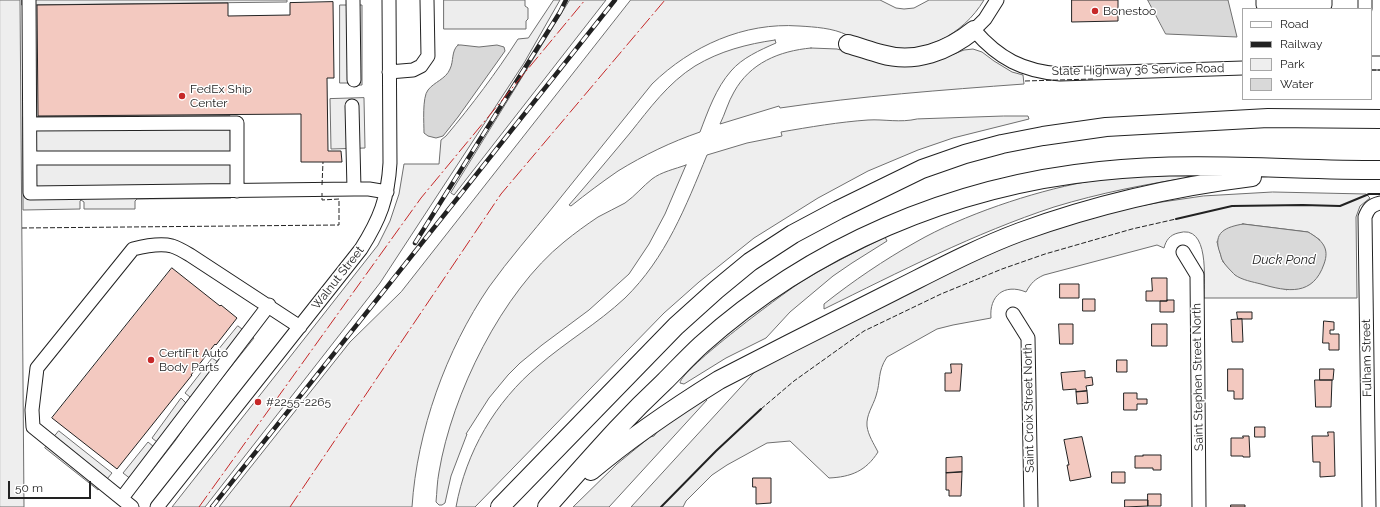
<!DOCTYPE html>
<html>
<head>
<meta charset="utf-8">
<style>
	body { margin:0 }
	#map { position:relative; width:1380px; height:507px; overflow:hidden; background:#fff; font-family:Raleway,sans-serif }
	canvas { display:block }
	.legend { position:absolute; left:1242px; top:8px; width:130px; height:92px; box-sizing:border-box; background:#fff; border:1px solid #a7a7a7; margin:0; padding:5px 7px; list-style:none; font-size:12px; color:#222 }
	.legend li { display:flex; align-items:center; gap:8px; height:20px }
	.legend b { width:20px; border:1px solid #a7a7a7 }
	.scale { position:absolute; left:8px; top:481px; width:83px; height:18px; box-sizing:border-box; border:2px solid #222; border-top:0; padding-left:5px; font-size:12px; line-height:14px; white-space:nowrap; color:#222; -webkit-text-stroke:3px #fff; paint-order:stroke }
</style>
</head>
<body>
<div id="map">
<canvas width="1380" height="507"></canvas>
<ul class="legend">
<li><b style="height:5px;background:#fff"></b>Road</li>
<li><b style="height:5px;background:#222"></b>Railway</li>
<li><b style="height:11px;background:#eee"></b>Park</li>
<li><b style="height:11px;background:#d9d9d9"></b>Water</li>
</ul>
<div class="scale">50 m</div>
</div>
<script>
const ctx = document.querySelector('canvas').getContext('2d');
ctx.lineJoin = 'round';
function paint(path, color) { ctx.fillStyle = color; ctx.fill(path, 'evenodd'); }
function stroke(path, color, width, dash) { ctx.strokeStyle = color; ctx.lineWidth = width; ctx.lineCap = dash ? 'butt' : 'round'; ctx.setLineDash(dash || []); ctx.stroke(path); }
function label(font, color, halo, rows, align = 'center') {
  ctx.font = font + ' Raleway,sans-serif'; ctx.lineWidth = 3; ctx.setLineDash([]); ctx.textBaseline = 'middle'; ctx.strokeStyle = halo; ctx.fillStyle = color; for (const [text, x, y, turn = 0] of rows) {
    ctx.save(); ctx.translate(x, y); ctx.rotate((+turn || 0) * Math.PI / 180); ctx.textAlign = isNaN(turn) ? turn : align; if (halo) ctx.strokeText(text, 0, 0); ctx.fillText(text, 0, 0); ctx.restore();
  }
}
const green = new Path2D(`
	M0,0H20L24,507H0Z
	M554,0H560L524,63L380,283L205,507H172L378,245L390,221L399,194L404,164H439L441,140L446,136C472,105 496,73 518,39L528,38Z
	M570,0H606L454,195L451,193Z
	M631,0H880L896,8L904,9L914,8L929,0H984C963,35 922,57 881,46C870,43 857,39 847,35C833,28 815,27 799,26C744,22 691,46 652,84C619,125 586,166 553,207C532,233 509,259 489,287C446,350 417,431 412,507H219L350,342L401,292Z
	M775,40L776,43C760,50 742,58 731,71C716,88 708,111 700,132C671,142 644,155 618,171C602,182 586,194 571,206L569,205C590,181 610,157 630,133C650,108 668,83 695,66C720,51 747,44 775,40Z
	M811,48L837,49L848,52L933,62L964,50L973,49L982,52L994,61L1012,72L1023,75L1024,84C942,90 861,96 780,108L779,106L720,124C725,114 728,102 734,92C750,63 779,51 811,48Z
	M1004,116H1028L1029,119L953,138L918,150L868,171L818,198L754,238L699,282L664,313L475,507H456C466,452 495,402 538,366C567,341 597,324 625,298C666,258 686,206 707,155L747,143L782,136L781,132C810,127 839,122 868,120C884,119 900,123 917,119Z
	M686,165L665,214L649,244L629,274L589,310L542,345L520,363L508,375L489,398L466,434H467L451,476L445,503L442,505H439L436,502C437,492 437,482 439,472C452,394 502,292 564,242C575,233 586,225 598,217C607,212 616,208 625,203C635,196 643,186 652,179C661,172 675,169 686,165Z
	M1193,175V177C1146,184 1100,193 1054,207C975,233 899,272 824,309V304C853,281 884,260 916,242C963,215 1032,192 1085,182C1120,176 1157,176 1193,175Z
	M1273,192L1366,194L1370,198L1360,206L1356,217L1357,298H1204C1204,280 1210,223 1178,233C1170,235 1166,240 1164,248L1157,245L1044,275C1035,279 1031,283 1026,292C1004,283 989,296 991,318L953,325L937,329L887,357C877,372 881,381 876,396C873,406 866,415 867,426C868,435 874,444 878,452C866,471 851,477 829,478L790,441L767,443L727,465L712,475L686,501L683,507H631L761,365L949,272L1000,249L1041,233L1117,210L1162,202L1203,196ZM1243,224L1308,232L1320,240L1287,290L1229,268L1223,262L1217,242Z
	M885,237L887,241L852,263L833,276L790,312L766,338L726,358L684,384L680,383C681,369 786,291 804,280C830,264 858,251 885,237Z
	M705,398L707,400L609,507H573L617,464L650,437L654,436L658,431Z`);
paint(green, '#eee');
stroke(green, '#6f6f6f', 1);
const parking = new Path2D(`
	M22,0H287V2L22,5Z
	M444,0H525V6L528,8V19L526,21V29H444Z
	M340,5H362V85H349L348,83H340Z
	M364,98L365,148L331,149L330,99Z
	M230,116L231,198L137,199L135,201V209H84V202L81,200L80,201V209L23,210V117Z
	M238,326L254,338L198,408L175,441L140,486L123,473L148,442L154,447L157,442L152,438L181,398L186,403L188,402L190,397L185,393L212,358L218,362L221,358L216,353Z
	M59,431L112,473L98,490L45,448Z`);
paint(parking, '#ededed');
stroke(parking, '#6f6f6f', 1);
const water = new Path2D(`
	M1148,0H1228L1237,37L1166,34Z
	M458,45H461L479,47L497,45L504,47L505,51L458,117L443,136L436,138L428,136L424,133C424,124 422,97 428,90C434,82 446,79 450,69C454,61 451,51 458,45Z
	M1243,224L1308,232C1322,240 1330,248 1324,264C1313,296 1288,292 1261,284C1253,282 1242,280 1235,275C1232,272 1224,264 1223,261C1221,259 1221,255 1220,253C1212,232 1226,227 1243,224Z`);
paint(water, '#d9d9d9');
stroke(water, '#6f6f6f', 1);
const building = new Path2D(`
	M1072,0H1118V21L1072,22Z
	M333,2L334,78H327L328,151H341L342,162H301V114L38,116L37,5L228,3V16L290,15V3Z
	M172,268L220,306L221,305L237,318L216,345L215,344L191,375H192L117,469L52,418Z
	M1152,278H1167V301H1146V291H1152Z
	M1060,284H1079V298H1060Z
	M1083,299H1095V311H1083Z
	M1167,300H1174V312H1160V301H1167Z
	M1237,312H1252V319H1238Z
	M1242,319L1243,342H1232L1231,320Z
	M1324,321L1334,322V330H1330V334H1339V350H1329V343H1323Z
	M1059,324H1073V344H1060Z
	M1152,324H1167V346H1152Z
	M1117,360H1127V372H1117Z
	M951,364H962L960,391H945V373H951Z
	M1228,369H1243V399H1234V391H1228Z
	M1320,369H1334L1333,380H1320Z
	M1085,371V378L1092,377L1093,385L1086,386L1087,391L1076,392V389L1063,390L1061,373Z
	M1315,380H1332L1331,407H1316Z
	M1087,391L1088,403L1077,404L1076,392Z
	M1124,393H1137V399H1147V404H1137V410H1124Z
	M1255,427H1265V437H1255Z
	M1328,432H1334L1335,476L1320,477V462H1313L1312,436H1328Z
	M1243,436H1249L1250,457H1243V456H1231V438H1243Z
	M1082,437L1091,477L1070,481L1067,465H1069L1064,440Z
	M1143,455H1161V470H1153V468H1135V456H1143Z
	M962,457V472L946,473V458Z
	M962,472L961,496H949V490H946V473Z
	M1112,472H1125V483H1112Z
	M753,478H771V503L756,504V487H753Z
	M1148,494H1161V506H1148Z
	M1125,500H1148V506L1125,507Z
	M1231,505H1245V507H1231Z`);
paint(building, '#f3c9c0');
stroke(building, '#222', 1);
const minor = new Path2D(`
	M29,0L30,193L354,189H369L387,192
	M353,0L354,80
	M997,0L985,19L974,30C999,59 1023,71 1060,74L1243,68
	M1263,0V5H1325V0
	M1365,0V9
	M1371,63H1380
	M389,72L413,70L421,66L428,56L427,0
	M352,106L354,189
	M30,124L237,123V158
	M30,158H237V191
	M1183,252L1197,275L1199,507
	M1013,314L1028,338L1031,507
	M122,498L269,305
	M132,507L33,427L32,410L37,368L133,249C145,246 160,243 172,246C178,248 185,252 190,255L300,327
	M157,507L361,249C380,219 388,198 390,163L389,0
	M1369,507L1365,217C1368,209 1371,205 1380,203`);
const highway = new Path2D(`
	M848,44C859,47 870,51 881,54C915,64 948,51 974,30
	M591,471C631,437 674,408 719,380C777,350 836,320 894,291C936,270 977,248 1020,232C1097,204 1171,187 1252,177
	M500,507L676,326L716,290L750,262L793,234L838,210L922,169L965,154L1002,144L1043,136L1106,127L1268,118L1380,119
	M547,507C570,481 593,455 617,429C632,413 648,397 664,382C676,370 688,357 701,345C811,246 953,186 1100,171C1193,161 1287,170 1380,170`);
stroke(minor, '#222', 15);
stroke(highway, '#222', 20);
stroke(minor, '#fff', 13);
stroke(highway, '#fff', 18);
const rail = new Path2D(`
	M415,243L560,12L566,0
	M212,507L615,0`);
stroke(rail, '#222', 4.5);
stroke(rail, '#fff', 3, [9]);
stroke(new Path2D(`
	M1371,70H1380
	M1025,81L1093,79
	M322,185L323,162
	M22,228L339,225V199L322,200V193
	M761,409L794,381L864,331L941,294L1002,269L1045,254L1132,229L1176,219`), '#222', 1, [5, 2]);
stroke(new Path2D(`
	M1176,219L1232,206L1303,205L1340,206L1369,194H1380
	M661,507L716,451L761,409`), '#222', 2);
stroke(new Path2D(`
	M199,507L421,198L585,0
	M290,507L501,194L665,0`), '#c62828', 1, [14, 3, 2, 3]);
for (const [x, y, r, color] of [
	[1095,11,4,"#c62828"],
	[182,96,4,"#c62828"],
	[151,360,4,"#c62828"],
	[258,402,4,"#c62828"]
]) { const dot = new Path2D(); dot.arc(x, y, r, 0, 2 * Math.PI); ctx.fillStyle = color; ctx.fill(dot); stroke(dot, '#fff', 1.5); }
label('12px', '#222', '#fff', [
	["Bonestoo",1103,11],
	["FedEx Ship",190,89],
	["Center",190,103],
	["CertiFit Auto",159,353],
	["Body Parts",159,367],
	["#2255-2265",266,402]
], 'left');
label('12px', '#222', '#fff', [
	["State Highway 36 Service Road",1138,70,-1],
	["Walnut Street",338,278,-52],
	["Fulham Street",1367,358,-91],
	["Saint Stephen Street North",1198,377,-91],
	["Saint Croix Street North",1029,408,-91]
]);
label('italic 13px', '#222', '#fff', [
	["Duck Pond",1284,260]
]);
</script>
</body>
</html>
